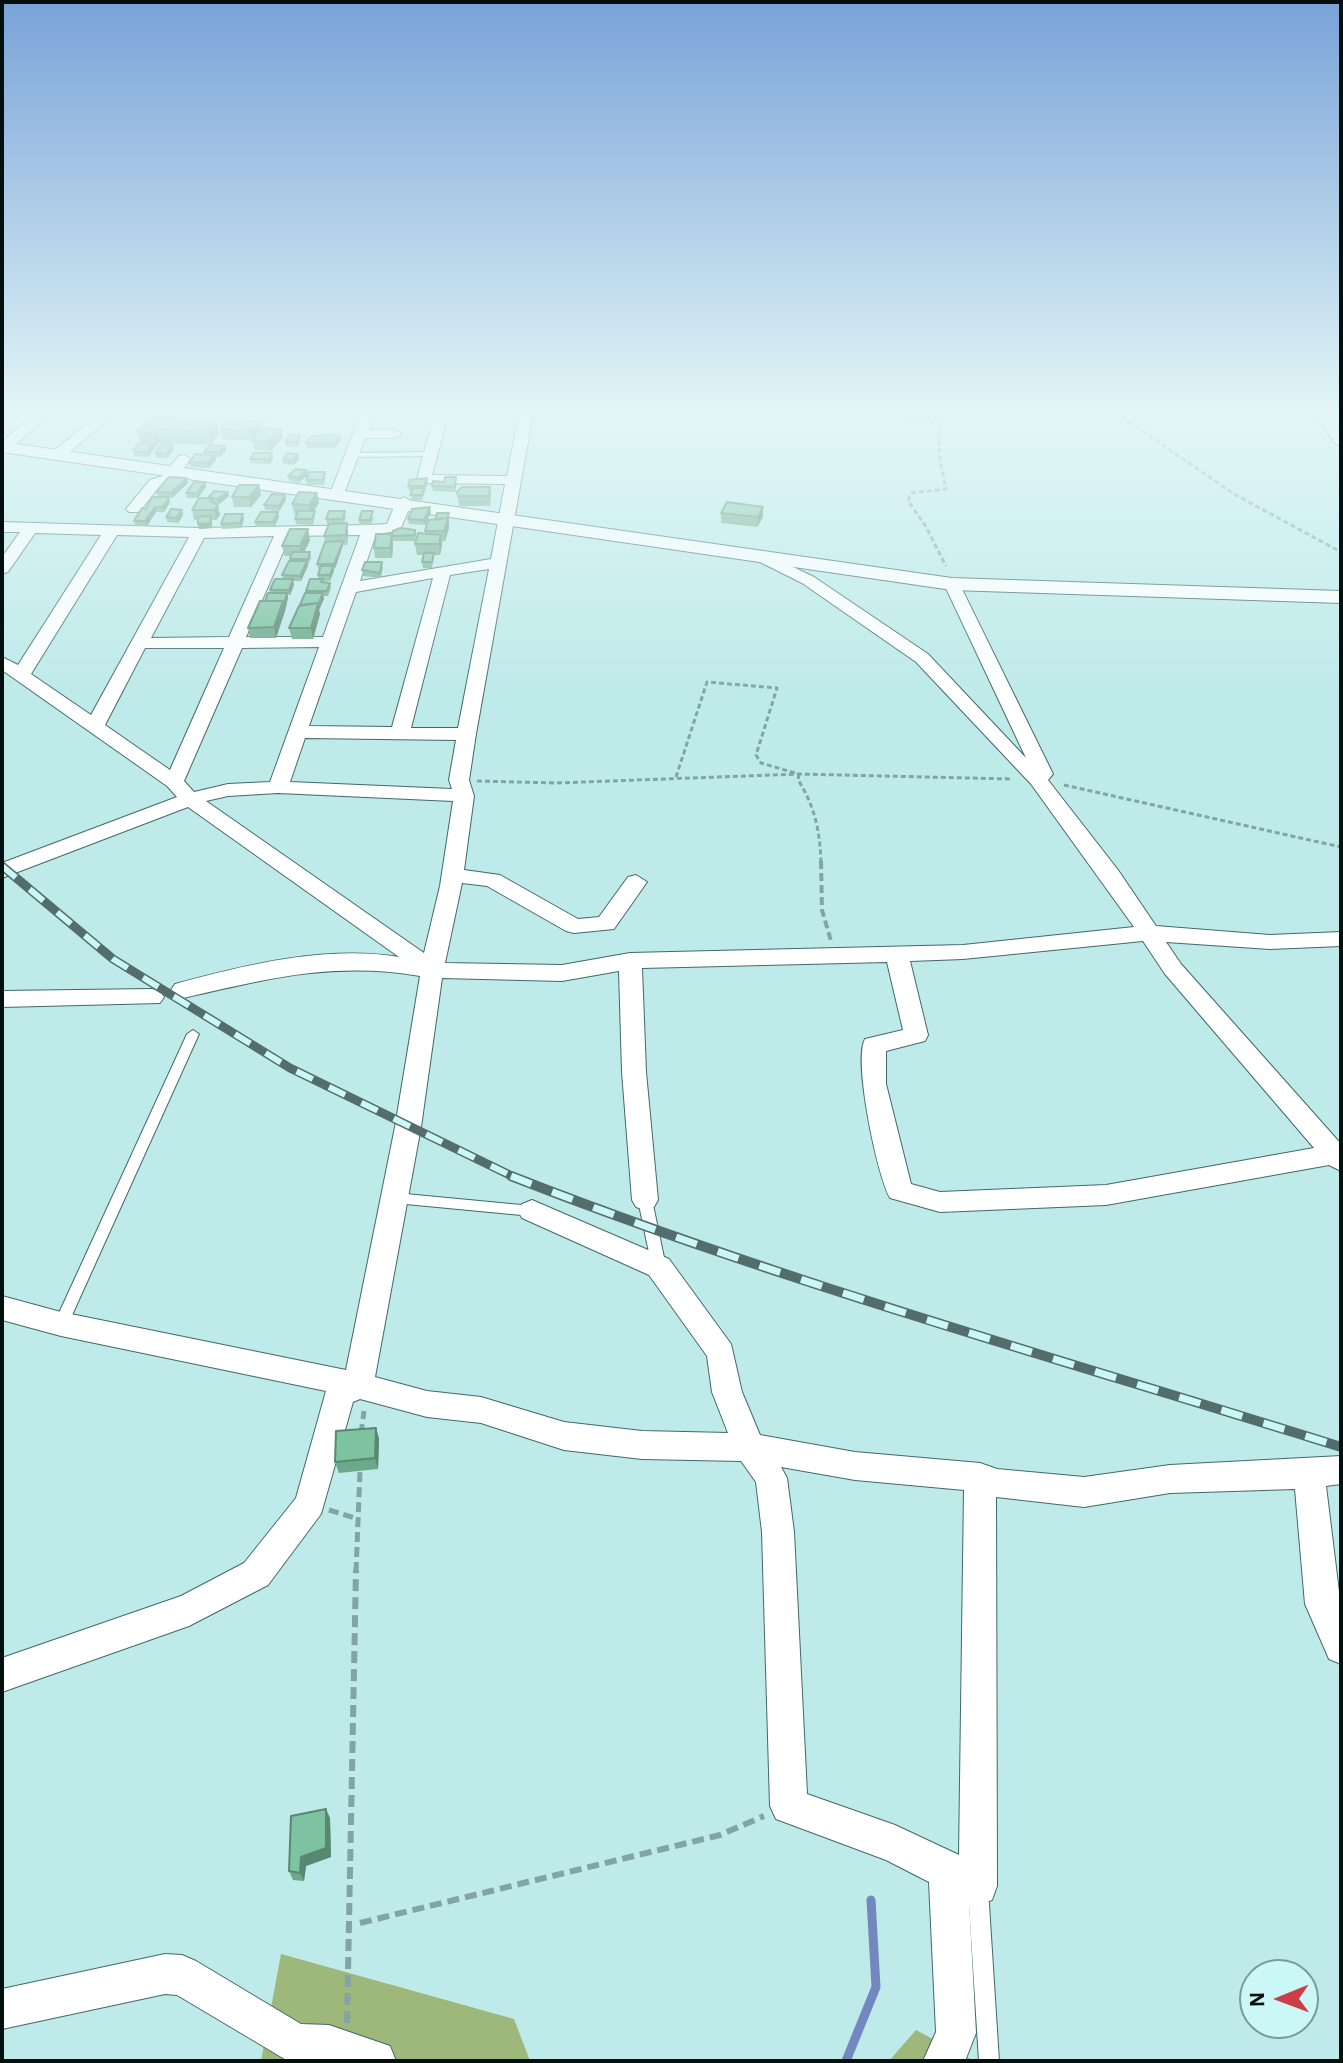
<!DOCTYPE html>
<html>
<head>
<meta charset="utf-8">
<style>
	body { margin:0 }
	#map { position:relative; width:1343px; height:2063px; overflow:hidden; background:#bfeaea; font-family:"Alegreya Sans",sans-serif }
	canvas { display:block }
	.frame { position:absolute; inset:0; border:4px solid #020f0f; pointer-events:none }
	.north { position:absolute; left:1239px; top:1959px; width:80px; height:80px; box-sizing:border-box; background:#ccf7f7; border:2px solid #7b9a9a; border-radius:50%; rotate:269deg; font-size:22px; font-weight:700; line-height:32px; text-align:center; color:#020f0f }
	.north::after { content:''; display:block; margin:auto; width:28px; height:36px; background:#cd3d45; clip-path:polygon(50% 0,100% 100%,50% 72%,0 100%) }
</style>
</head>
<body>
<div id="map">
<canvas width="1343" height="2063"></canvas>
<div class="frame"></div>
<div class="north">N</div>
</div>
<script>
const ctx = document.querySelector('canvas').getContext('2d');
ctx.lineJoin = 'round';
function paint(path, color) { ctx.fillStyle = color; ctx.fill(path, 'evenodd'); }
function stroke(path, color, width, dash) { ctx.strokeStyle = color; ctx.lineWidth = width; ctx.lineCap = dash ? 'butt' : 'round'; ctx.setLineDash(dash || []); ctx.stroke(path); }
paint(new Path2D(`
	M281,1954L514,2019L530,2061H261Z
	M916,2030L974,2061H889Z`), '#9eb77a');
stroke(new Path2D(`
	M846,2061L876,1987L871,1900`), '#7288bf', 9);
const service = new Path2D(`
	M430,452H433V456L352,457L348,455L352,453Z
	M193,1030L199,1034L68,1324L66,1328L61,1330L56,1328L54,1324L187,1034Z
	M395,1193L532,1206L537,1207L539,1211L537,1215L532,1216L395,1203L390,1202L388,1198L390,1194Z
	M645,1195L650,1196L652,1200L666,1267L664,1271L659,1273L654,1271L652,1267L638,1200L640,1196Z
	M978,1879L985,1882L988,1889L999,2061H979L968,1889L971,1882Z`);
const minor = new Path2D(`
	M40,408L52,411L10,450L2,451V442Z
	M106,408H121L64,457H54V451Z
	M263,408H277L268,420H199L192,416L199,412L255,414Z
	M363,408H403L402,413H375L369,430H395L402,434L395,438H365L344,494L342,497H332L330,494Z
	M436,408H450L432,475L507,476L520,408H534L476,734L469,780L474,796L464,870L500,875L578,919L599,917L628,877L636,875L647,882L614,929L574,933L566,931L487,886L462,883L445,963L562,965L630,953L963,945L1134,927L1031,784L916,662L802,583L758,561V555L764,553L814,577L928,654L1026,758L944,584L946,581H958L1053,774L1048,780L1118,870L1156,926L1270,935L1341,932V946L1270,949L1166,942L1181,964L1341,1144V1171L1329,1165L1106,1205L940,1212L890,1198C877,1175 853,1060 865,1039L903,1030L887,962L642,968L646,1072L658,1200L654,1207L645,1210L636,1207L632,1200L622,1072L619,971L562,981L442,978L421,1127L375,1377L427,1391L481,1397L564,1422L642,1431L728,1433L712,1392L707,1356L649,1275L522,1218L518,1211L522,1204L532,1200L669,1259L731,1344L742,1392L760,1435L855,1452L980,1463L997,1469L1084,1477L1170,1465L1341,1456V1484L1326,1486L1341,1608V1664L1329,1659L1305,1604L1295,1489L1170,1493L1084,1507L996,1497L997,1886L992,1900L978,1905L969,1901L976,2033L965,2061H923L936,2032L929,1882L886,1860L776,1819L770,1806L762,1532L756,1482L741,1461L642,1459L564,1450L481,1423L427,1417L360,1399L353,1402L321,1514L268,1585L189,1626L2,1692V1658L181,1596L244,1563L296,1498L326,1391L61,1336L2,1320V1296L61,1312L346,1370L395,1127L420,976C334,961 266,979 183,998L175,996L171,990L175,984C245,965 326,945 399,957L188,807L2,878V863L177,797L167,786L2,670V657L18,665L101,535L35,533L8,572L2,574V557L20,532H2V522L199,528L370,525L387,524L396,502L404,497L412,502L401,528L398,531L376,534L360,581L491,559L505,484L424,483L417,479ZM117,535L189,537L91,715L31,674ZM360,535L323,637H246L290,536ZM274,536L229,637L151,638L204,538ZM489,569L458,728H411L450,575ZM433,578L392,727L309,726L356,592ZM319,647L270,782L228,784L194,792L184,781L242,648ZM145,648H224L170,770L105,725ZM305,738L456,740L449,780L452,789L290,782ZM278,793L453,801L440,886L424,953L206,801L228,796ZM1143,941L1165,974L1314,1148L1106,1185L940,1192L911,1184L886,1084V1051L925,1041L928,1035L910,961L963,959ZM781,1467L855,1480L964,1490L959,1855L895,1825L807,1794L794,1532L787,1478Z
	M1310,408H1323L1341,432V445L1336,444Z
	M184,455L191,459L172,482L160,486L139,512H129L126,509L150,480L162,476L179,456Z
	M152,989L160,991L164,997L160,1003L2,1007V991Z
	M165,1954L182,1955L196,1961L301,2024L329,2025L390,2046L396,2061H288L177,1995L165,1994L2,2029V1989Z`);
const tertiary = new Path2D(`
	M2,442L952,578L1341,591V603L952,590L2,452Z`);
stroke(service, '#426969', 2);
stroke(minor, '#426969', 2);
stroke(tertiary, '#426969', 2);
stroke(new Path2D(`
	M773,408L938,418
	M939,408V455L946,489L911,493L908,501L925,525L946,566
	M1109,408L1234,494L1341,552
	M799,774L798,780C815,806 820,832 821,863
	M676,777L707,682L777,688L756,755L761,763L795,773
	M477,781L557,783L799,774L1012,779
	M1064,785L1341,847`), '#82a4a4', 3, [5, 3]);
stroke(new Path2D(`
	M821,861L822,910L831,941`), '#82a4a4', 4, [8, 4]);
stroke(new Path2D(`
	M361,1434L364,1411
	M329,1510L358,1519
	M356,1572L360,1471`), '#82a4a4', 5, [10, 5]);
stroke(new Path2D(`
	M360,1923L720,1835L764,1816
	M347,2023L356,1570`), '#82a4a4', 6, [12, 6]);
paint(service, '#fff');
paint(minor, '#fff');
paint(tertiary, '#fff');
const railFar1 = new Path2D(`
	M2,866L113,959L290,1068L516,1178`);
const rail = new Path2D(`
	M511,1176C782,1282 1064,1360 1341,1447`);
stroke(railFar1, '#536d6d', 9);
stroke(rail, '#536d6d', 10);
stroke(railFar1, '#ccf7f7', 6, [18]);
stroke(rail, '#ccf7f7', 7, [22]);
paint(new Path2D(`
	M216,420L219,434L211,445L225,446L226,451L220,457H215L216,460L209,468L190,467L189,462L204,455V452L210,445L159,443L156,447H154L155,448L148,457L134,456L133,451L140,443L137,432Z
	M260,422L261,428L283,438L270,451L254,450L252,441L222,439L220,429Z
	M301,440L298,447H286L285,442Z
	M341,440L335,448H307L306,443Z
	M174,450L167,458H156L155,453Z
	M273,458L270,464L251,463L250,459Z
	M299,459L294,465L283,464V460Z
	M307,470L308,475L298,483L289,481L288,476Z
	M326,477L324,485H307L306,480Z
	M456,477V492L433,491L432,486Z
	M187,478L188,483L172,498H169L170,502L164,512H156L147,526H135L134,521L158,497L156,492Z
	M427,478L428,483L422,500H411L412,491H409L408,486Z
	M205,482L206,487L198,498H187L186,493Z
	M259,485L261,495L251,507H234L232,497Z
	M490,487L491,497L490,506H459L457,492Z
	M228,492L229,496L219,504H217L220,515L216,520H212V528L199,529L198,520H194L192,510L208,498Z
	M285,495L286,500L279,511L265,510L264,505Z
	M319,503L313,511L315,516L313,525L296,524L295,519L297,515L294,514L292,504Z
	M763,507V517L757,527L721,523V513Z
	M182,510L183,515L178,523L167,522L166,517Z
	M431,512L425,525L409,524L408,519Z
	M243,514L244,519L241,528L222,529L221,524Z
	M346,516L344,524L347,523L348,534L347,545H343L330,581H323L324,582L330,583L331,588L328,596H323L324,599L319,610L320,614L313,639H292L289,628L300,606L306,593V591L318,579V575L320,569H318L317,564L325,542L324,536L329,524H327L326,519Z
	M279,517L274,527H256L255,522Z
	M374,517L371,525H360L359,520Z
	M449,518L448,521L449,528L445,541H442L440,555H434L432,568H423L422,562L424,555H417L415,544L425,534V531Z
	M416,535L415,541H393L392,536Z
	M310,540L304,552H310L311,558L301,581H293L294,585L290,595H288V598L285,611L276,638H250L248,628L271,593L270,590L283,579L282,575L290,561L291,556H284L282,546Z
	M393,544L392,558H375L374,548Z
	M383,567L381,578L363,576L362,570Z
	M376,1428L379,1439L378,1469L339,1473L335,1462Z
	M330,1818L331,1857L306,1866L304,1881L293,1880L289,1871Z`), '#6ca88a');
paint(new Path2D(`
	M216,420L219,434L211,445L208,431Z
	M260,422L262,432L254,441L252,431Z
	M156,429L159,443L156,447L153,433Z
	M281,429L283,438L270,451L268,441Z
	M340,435L341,440L335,448L334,444Z
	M153,444L155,448L148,457L147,452Z
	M173,445L174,450L167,458L166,454Z
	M225,446L226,451L220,457L219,452Z
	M272,453L273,458L270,464L269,459Z
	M298,454L299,459L294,465L293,460Z
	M215,455L216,460L209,468L208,463Z
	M307,470L308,475L298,483V478Z
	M187,478L188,483L172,498L171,493Z
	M205,482L206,487L198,498L197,493Z
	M259,485L261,495L251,507L249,497Z
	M228,492L229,496L219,504L218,499Z
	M317,493L319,503L311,515L309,505Z
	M285,495L286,500L279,511V506Z
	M169,497L170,502L164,512L163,507Z
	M218,505L220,515L216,520L214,510Z
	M155,507L156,512L147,526L145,521Z
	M430,507L431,512L425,525L424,520Z
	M763,507V517L757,527L758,517Z
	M182,510L183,515L178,523L176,518Z
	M278,512L279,517L274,527L273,522Z
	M449,513V528L445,541L444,531Z
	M243,514L244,519L241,528L240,523Z
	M211,516L212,528L199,529L198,524Z
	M347,523L348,534L347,545L346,535Z
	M308,529L310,540L302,557L300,546Z
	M392,534L393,544L392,558L390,548Z
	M441,535L442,546L440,555L439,544Z
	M343,541V546L335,569L334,564Z
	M307,561L308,566L301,581L300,576Z
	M333,566L334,571L330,581V575Z
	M293,579L294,585L290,595L289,590Z
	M287,593L288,598L285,611L276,638L274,627L283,601Z
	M323,593L324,599L319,610L320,614L313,639L311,628L318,603Z
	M376,1428L379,1439L378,1469L375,1458Z
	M326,1809L330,1818L331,1857L306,1866L304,1881L300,1873L301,1857Z`), '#588871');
const building = new Path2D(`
	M151,416L216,420L208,431L156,429L153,433L137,432Z
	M228,420L260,422L252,431L220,429Z
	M260,428L281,429L268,441H252Z
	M290,435H300L297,442H285Z
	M340,435L334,444L306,443L311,436Z
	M139,443L153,444L147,452L133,451Z
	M162,444L173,445L166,454L155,453Z
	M210,445L225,446L219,452H204Z
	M254,453H272L269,459H250Z
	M287,453L298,454L293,460H283Z
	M196,454L215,455L208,463L189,462Z
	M296,469L307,470L298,478L288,476Z
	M309,472H325L323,480H306Z
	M169,477L187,478L171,493L156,492Z
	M445,477H456L455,487L432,486L433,481L444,482Z
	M427,478L425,486H408L410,480Z
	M194,482H205L197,493H186Z
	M239,485H259L249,497H232Z
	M462,487H490L489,496H458L457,492Z
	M413,488H424L422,495H410Z
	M214,491L228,492L218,499L208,498Z
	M299,492L317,493L309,505L292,504Z
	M272,494L285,495L279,506L264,505Z
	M152,497H169L163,507H155L145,521H134L142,508L146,509Z
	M199,498H212L210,501L218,505L214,510H192Z
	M727,502L763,507L758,517L721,513Z
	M430,507L424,520L408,519L412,509Z
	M171,509L182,510L176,518L166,517Z
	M298,511H315L312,519H295Z
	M329,511H345L343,519H326Z
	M362,511H373L370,520H359Z
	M261,512H278L273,522H255Z
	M437,513H449L447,518L435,520Z
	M225,514H243L240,523L221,524Z
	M211,516L210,523L198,524V517Z
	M448,518L444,531H425L428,520Z
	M347,523L346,535L324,536L329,524Z
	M400,528L415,530V535L392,536L393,531Z
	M290,529H308L300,546H282Z
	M418,533L441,535L439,544H415Z
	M376,534H392L390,548H374Z
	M343,541L334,564H317L325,542Z
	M292,552H310L308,559H290Z
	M424,553H434L432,562H422Z
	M289,561H307L300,576L282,575Z
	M365,562H382L380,573L362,570Z
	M321,566H333L330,575H318Z
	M275,579H293L289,590H270Z
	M310,579H323L321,582L330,583L327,591H306Z
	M268,593H287L284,604L283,601H265Z
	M305,593H323L318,605V603L300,605Z
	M260,601H283L274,627L248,628Z
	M318,603L311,628H289L299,606Z
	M376,1428L375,1458L335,1462L336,1431Z
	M326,1809V1848L301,1857L300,1873L289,1871L291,1816Z`);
paint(building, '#7dc3a1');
stroke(building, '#588871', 2);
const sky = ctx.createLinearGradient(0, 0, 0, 697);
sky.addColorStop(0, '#79a2d8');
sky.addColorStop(0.59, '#e2f6f6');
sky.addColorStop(1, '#e2f6f600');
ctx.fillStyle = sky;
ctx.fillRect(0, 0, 1343, 697);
</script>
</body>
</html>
